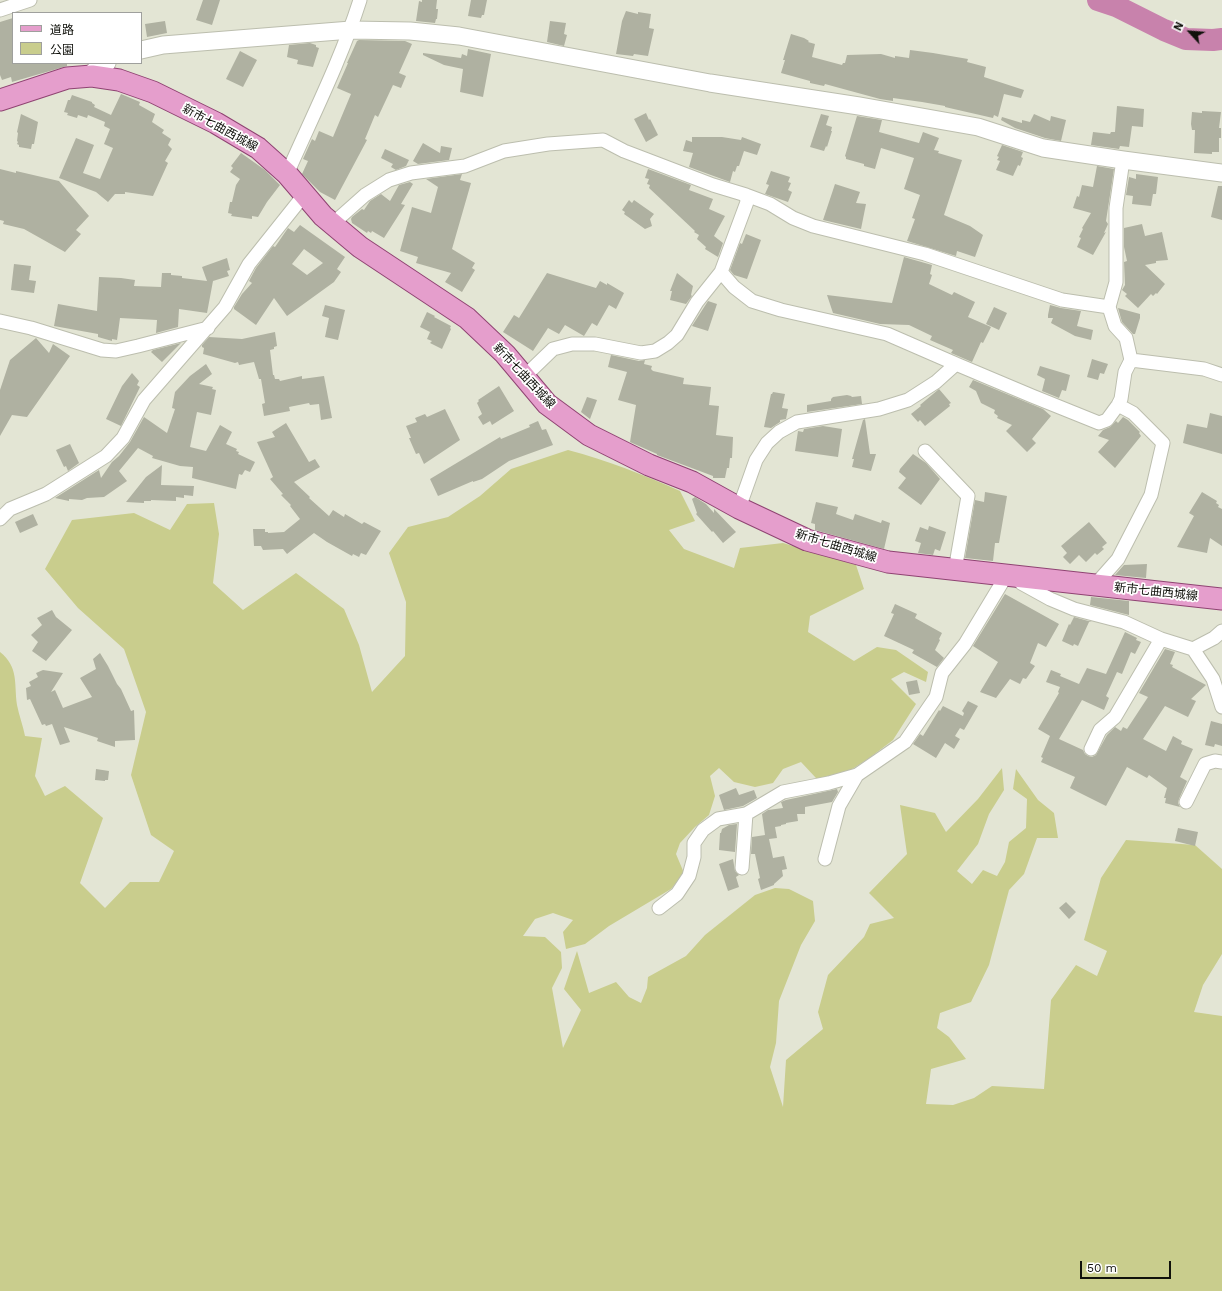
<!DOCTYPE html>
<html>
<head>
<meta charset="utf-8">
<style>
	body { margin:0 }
	#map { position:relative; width:1222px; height:1291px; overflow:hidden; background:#e3e5d4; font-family:"Work Sans","Noto Sans JP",sans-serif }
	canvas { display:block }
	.legend { position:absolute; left:12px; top:12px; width:130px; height:52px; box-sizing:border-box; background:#fff; border:1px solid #9fa09d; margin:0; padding:5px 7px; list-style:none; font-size:12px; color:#10110b }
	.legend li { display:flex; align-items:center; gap:8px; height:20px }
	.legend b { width:20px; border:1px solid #9fa09d }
	.north { position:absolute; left:1170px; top:12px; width:40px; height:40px; -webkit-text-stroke:3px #fff; paint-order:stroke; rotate:296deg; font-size:11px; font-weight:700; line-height:16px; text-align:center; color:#10110b }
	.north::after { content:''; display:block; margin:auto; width:14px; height:18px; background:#10110b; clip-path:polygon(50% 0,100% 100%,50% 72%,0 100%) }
	.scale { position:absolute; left:1080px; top:1261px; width:91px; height:18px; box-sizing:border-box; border:2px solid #10110b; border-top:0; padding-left:5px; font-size:12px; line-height:14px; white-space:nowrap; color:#10110b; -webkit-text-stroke:3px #fff; paint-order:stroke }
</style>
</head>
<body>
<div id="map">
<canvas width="1222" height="1291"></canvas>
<ul class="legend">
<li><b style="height:5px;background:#e59ecc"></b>道路</li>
<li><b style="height:11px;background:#c9cd8d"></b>公園</li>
</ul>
<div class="north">N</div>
<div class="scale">50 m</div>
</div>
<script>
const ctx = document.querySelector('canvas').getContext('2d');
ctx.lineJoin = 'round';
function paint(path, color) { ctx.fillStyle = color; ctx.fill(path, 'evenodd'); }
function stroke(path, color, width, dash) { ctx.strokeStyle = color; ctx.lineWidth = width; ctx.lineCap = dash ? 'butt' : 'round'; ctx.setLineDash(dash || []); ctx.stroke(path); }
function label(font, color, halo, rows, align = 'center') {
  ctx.font = font + ' "Work Sans","Noto Sans JP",sans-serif'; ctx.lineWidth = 3.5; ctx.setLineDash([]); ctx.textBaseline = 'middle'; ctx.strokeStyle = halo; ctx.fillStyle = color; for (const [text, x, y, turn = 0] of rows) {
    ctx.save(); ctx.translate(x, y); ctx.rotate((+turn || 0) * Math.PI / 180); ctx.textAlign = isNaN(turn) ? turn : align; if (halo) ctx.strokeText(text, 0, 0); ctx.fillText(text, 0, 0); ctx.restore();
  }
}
paint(new Path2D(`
	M568,450C607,460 644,475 680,491L695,521L669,530L684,549L734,568L740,548L783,543L856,565L864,589L810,616L808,632L854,661L877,647L896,650L928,672L926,682L904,672L891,679L916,704L893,740L868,759L838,778H816L801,762L783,769L773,783L755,787L734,782L719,768L710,776L715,796L709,815L695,827L680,843L676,854L684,873L671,889L609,926L585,944L566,949L563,932L573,920L553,913L535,919L523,936L545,937L561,952L562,968L552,988L563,1048L581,1010L564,989L577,951L589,993L616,982L629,997L641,1003L647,988L648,977L686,956L705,935L755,895L775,888L789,889L813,901L815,921L801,945L779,1001L776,1043L770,1067L783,1107L786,1060L823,1029L818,1012L828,975L864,937L870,924L894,918L869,893L907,854L900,805L935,813L946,832L978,799L1002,768L1004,790L989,814L978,844L957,871L972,884L983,870L997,876L1005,862L1009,842L1026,828L1027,799L1013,789L1016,769L1038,800L1054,813L1058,838H1037L1024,874L1009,890L989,965L971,1002L940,1013L937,1028L949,1037L966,1059L931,1069L926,1104L953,1105L974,1098L992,1086L1044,1089L1051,1000L1076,965L1097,976L1107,951L1084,940L1101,878L1126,840L1195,845L1222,869V954L1203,985L1194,1012L1222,1016V1291H0V652C19,667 14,684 17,705C19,715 23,726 25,736L42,738L35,776L45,796L65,786L103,818L80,883L105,908L130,882H159L174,851L151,835L131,775L146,712L124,649L78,608L45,569L72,520L134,513L170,530L187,504L214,503L219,534L213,583L243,610L296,573L344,609L359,645L372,692L405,656L406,602L389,553L408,527L448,517L480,496L511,469Z`), '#c9cd8d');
stroke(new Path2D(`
	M1098,0L1116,6L1164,30L1186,39L1213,40L1222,39`), '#c882ac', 22);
paint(new Path2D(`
	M203,0H220L212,25L196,20Z
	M422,0H437L436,9H438L437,19H436L435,23L416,21L419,1L422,2Z
	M471,0H487L484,15H482L481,18L468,16Z
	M626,11L638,14V12L651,14L649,28L654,29L648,56L634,54L633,56L616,54L622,21Z
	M13,18V63H67V66L12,82L11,77L2,80L0,75V22Z
	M165,21L167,33L147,37L145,24Z
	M550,21L566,23L564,34L567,35L564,46L547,42Z
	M791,34L804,38L809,41L808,42L815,44L812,57L842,65L843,63H845L847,55L881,54L895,58V56L909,58L910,50L933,53L968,59L967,62L986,67L984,77L1024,90L1021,98L1004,94L998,117L994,115L993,118L945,107V106L922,102L893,98V101L880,99L825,84L824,86L810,83V81L781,73L785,60H783Z
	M359,40L405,41L412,44L399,73L406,76L401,88L393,85L378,117L375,115L365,139L367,140L335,200L320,192L302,174L308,161L303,159L312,139L315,141L319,131L333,137L351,94L337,88L348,63H347L357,41Z
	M310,43L316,45V47L319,48L313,67L297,64L298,60L287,57L289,45Z
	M468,49L491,54L483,97L460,92L463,69L444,65L423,55V53L461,58L462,54L467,56Z
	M240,51L257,60L243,87L226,79Z
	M121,94L140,102L139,105L155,114L152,122L164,130L162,133L171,139L168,145L172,149L165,161L168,163L153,196L125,192V194H115L108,202L96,192L59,178L76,138L94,145L83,173L100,179L113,148L104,144L110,129L104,126L105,122L88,115L87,118L78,115L77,118L67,115L68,113L64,112L68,100H70L72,95L92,102V103L95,105L94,107L111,115Z
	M1117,106L1144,109L1143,127L1132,126L1129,147L1120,146L1119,149L1091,145L1093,132L1110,134L1111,132H1115Z
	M1202,111L1221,112L1219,128H1221V138H1219V152H1212V154L1194,153L1195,130H1192L1191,124L1192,112L1202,113Z
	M646,113L649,120L650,119L658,135L646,142L634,119Z
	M21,114L38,122L34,144H32L31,149L19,147V145L17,144L18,142L17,141L18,133L17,132Z
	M821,114L829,116L826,125L832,127L831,131H832L827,147L826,146L824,151L810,147Z
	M1034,114L1050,121L1051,116L1066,120L1061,141L1045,138L1015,128L1001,120L1002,117L1022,123V120L1030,122Z
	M857,116L882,120L879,132L919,143L923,132L939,138L934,150L939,151L938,153L962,160L944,215L970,226L983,235L975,257L957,251L956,256L907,241L915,219L912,218L920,195L904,189L914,158L881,148L875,169L864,166V164L846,159V157L845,156Z
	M692,137H722L741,140L742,137L761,144L757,155L744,151L739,166H737L735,172L733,171L730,182L689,167L693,153L683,151L686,140L692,142Z
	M423,143L440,153L441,146L452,148L449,160L418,164L413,161Z
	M1002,145L1023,152L1021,157L1023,158L1020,166L1018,165L1013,176L996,170L1000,161L997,160L999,157L997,156Z
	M385,149L409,160L406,166L396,170L391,167L393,164L381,158Z
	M241,153L265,170L280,185L267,202L258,217L252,216V219L231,216L232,214L228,213L230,202H232L236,185L240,179L230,172L233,168L231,166Z
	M1097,166L1114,169L1106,221L1108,224L1104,233L1106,232L1093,255L1077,247L1081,238L1079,237L1083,229L1082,228L1091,213L1073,208L1077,196L1079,197L1082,185L1093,187Z
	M0,169L16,173V171L59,181L89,216L76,230L81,234L65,252L24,229L3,224L4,221L0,220Z
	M648,169L691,185L689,190L713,199L709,209L725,216L714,236L723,243L718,257L705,249L706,247L697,239L699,235L694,232L695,231L649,188L650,185L647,184L649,179L645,178Z
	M771,171L790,177L788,182L791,183L788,190L792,192L788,202L765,194L769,185L766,184Z
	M462,174L460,180L471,183L452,249L475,263L472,268L475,270L462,292L445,282L451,273L416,263L418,257L400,251L412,207L431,213L438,187L426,179Z
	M1136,174L1158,177L1156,194H1153L1151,206L1132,204L1133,196L1126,195L1129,177L1136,179Z
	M410,182L413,184L401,204L405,205L384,238L372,231L371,233L368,231L367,233L352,223L351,219L352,217L362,209L364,210L370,201L381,194L390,201L399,185Z
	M835,184L860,192L856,203L866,204L861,229L823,220Z
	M1218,186H1222V220L1211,217Z
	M629,200L632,203L634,200L654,214L650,219L652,226L645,229L624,214L625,212L622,210Z
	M1142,224L1145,236L1162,232L1168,260L1156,261V263L1145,265L1165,284L1157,294L1156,293L1153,296L1151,294L1138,308L1125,296L1127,294L1122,290L1125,285L1124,262L1127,261L1124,247V228Z
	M300,225L345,257L337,269L341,272L334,282L287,316L274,298L256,325L234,309V307L242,294L252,283L249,281L256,268L273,246L275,247L288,228L294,232ZM304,249L323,263L307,275L292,264Z
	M746,234L761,240L747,279L734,275L730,270L740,243L742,244Z
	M904,257L932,265L930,274L932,275L929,284L952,295L954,292L975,302L968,317L991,327L983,343L981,342L972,362L951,353L953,350L930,340L932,336L909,325L880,324L833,313L827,295L892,303Z
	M227,258L230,270L227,271L229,276L213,281L207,313L179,309L178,327L156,333L157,320L120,318L117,340L112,339V341L98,337V334L54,326L58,304L97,311L99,277L121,278L135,280L134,286L161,287L162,273H171V275L182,276V278L207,281L202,267Z
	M14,264L31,266L29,280L36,281L34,293L11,290Z
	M547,273L596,288L600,281L607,285V283L624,293L616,309L609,305L597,326L592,323L584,336L565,325L559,334L548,328L533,351L503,332L514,315L519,318Z
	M677,273L693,286L691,295L692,296L686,304L670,300L672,291H670Z
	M708,301L717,304L708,331L692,326Z
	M325,305L345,310L338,340L325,337L329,318L322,316Z
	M1050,305L1061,308L1081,311L1077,326L1093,330L1091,340L1075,336L1051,323L1053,318H1048V315Z
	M994,307L1007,313L999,330L986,324Z
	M1118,308L1140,314V318L1135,334H1133L1122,322Z
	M427,312L435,316L434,317L451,326L450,328L451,329L442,349L430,343L432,341L427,339L430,332L420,327Z
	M275,332L277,346L274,347V349L270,350L273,375H274L275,379H279L280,381L302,376V379L324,376L332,418L321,420L319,404L310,405L309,403L289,407L290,411L264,416L262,404L265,403L261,379H259L254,362L239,365L238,362L235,363L203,354L204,348L202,347V345L209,337L242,339Z
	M36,338L49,353L53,344L70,356L27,417L12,415L0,436V390L10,360Z
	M181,343L162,362L151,352L153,350Z
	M611,355L639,361L645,360L644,364L652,366L651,369L653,371L684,378L683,384L711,387L709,405L719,406L716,435L733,437L732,458H730L729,468H727L725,478H713V476L657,455V454L630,442L636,405L618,400L627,372L608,367Z
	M1092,359L1108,364L1104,374L1100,373L1098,380L1087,377Z
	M206,364L212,374L199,384L213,387L212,389L216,390L211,415L197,412L190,447L206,451L220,425L232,432L226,444L237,449L236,451L239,452L238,454L255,462L250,472L245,470L242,475L239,474L236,489L192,478L193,467L180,466L152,458L153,456L138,448L119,471L127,481L104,497L87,498L82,500L69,499V501L55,498L99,470L101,478L112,462L119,456L130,442L144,417L167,433L175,409L172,408L175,392L190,376Z
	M1040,366L1070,375L1066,391L1062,390L1059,398L1042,391L1045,379L1037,375Z
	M132,373L139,381L137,385L140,387L121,426L106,419L122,386Z
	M973,380L1043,409L1051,416L1032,439L1036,443L1027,452L1006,431L1012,425L997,418L998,416L994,413L995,410L981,403L976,391L969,387Z
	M499,386L514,411L492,425L490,421L483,425L478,417L482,414L477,403L479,401L478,400Z
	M939,389L951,403L949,404L950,406L925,426L920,420L918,422L911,414L921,406L920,405Z
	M773,392L785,394L782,408L788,409L786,419L780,420V422L771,428L764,427L771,394H772Z
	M847,395L851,396L852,397L861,396L862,404L807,412V405L831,401V399L833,397Z
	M587,397L597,400L590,419L581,412Z
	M445,409L460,440L424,464L419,453L416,454L409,438H411L406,426L417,422L415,418L425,414L427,417Z
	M1210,413L1222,416V454L1183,443L1187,424L1207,428Z
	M1123,417L1128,420L1140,432L1139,433L1141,436L1115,468L1098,452L1109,440L1098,436L1103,430L1110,427L1116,421L1118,423Z
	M865,419L870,454H876L871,471L852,467L854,459H852L863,420Z
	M538,421L542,430L546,429L553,445L509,461L482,479L473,482V481L438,496L430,479L500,437L501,439L530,427L529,425Z
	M286,423L309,462L315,459L320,467L294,482L310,497L309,498L329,516L333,510L344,517L345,514L362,524L364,522L381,531L366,555L361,553L359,557L353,554L352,556L327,542L314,533L287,554L283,549L263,550L261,546H254L253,529H265V532H268V533L284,532L300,519L290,506L291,505L281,495L283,494L270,479L273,477L257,442L275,437L272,432Z
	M823,426L842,429L838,457L795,451L798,431L803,432L804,429Z
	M70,444L79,463L68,471L66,466L64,467L56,450Z
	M913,454L926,463L940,479L921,505L898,488L906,478L899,472L900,469Z
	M162,465L161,485L194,486L193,496L184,495V498L176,497V501L151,500V501H144V503L126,502L146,477Z
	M985,492L1007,496L999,543H995L993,561L965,558L975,500L984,502Z
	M1202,492L1217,501L1216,503L1219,505L1218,507L1222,509V546L1210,538L1207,553L1177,547L1194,516L1189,513Z
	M695,497L706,504L714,513V509L736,532L723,543L713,531L712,532L696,514L697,513L692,499Z
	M816,502L838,507L836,514L853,520L855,514L881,523L882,520L890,523L884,549L815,530V524L811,523Z
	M33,514L38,525L20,533L15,522Z
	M1089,522L1107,543L1102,547L1104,549L1097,555L1095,553L1086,562L1079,555L1070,564L1063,557L1067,553L1061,546Z
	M929,526L946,532L940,551L935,549L933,555L918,553L921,543L915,541L920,527L928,530Z
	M1147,564L1146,578L1115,575L1124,565Z
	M1005,594L1059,624L1046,647L1038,643L1030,663L1035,666L1026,679L1023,678L1020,684L1010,679L996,698L980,692L998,662L973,646Z
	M1091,597L1129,601V615L1090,605Z
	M895,604L917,614L915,618L942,633L939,639L940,640L935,650L944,658L937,667L912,653L914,650L884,636L894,614L891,613Z
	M52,610L56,617L72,630L46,661L32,651L38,642L31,635L42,625L37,618Z
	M1074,617L1092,622H1089L1078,646L1074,644L1073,646L1062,641L1069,624L1070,625Z
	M1125,632L1137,638L1136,640L1141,642L1135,654L1131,652L1122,674L1117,672L1106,696L1109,698L1104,710L1082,700L1059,739L1083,750L1085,754L1088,756L1092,757L1096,755L1107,735L1115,727L1121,731L1123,727L1127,729L1148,697L1139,693L1165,649L1175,652L1170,664L1173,665L1172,667L1206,685L1191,699L1196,701L1188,717L1165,706L1143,739L1166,751L1173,736L1182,741L1181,744L1193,749L1180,777L1187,781L1179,799L1178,803L1180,807L1165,803L1166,798H1164L1167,788L1149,775L1147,778L1127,767L1106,806L1070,788L1075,777L1041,762L1043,758L1041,757L1050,736L1038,729L1059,693L1058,692L1060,687L1046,682L1051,670L1061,674L1060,676L1079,684L1087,668L1106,674Z
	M100,653L108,666L117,684L121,689L131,711L134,710L135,740L115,741V747L97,741L98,738L64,727L70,742L60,745L52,724L46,726L45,724L42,725L30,699L27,700L26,688L31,686L29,682L38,677L36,673L43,670L63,673L51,692L55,690L63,708L92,697L80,678L96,669L93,659Z
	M917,680L920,693L909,695L906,682Z
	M968,701L978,706L964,730L960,728L955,736L960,739L954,749L945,743L936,758L913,744L920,734L923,736L939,710L940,711L943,706L963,716L964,713L962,711Z
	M1211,721L1222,724V746L1215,744L1214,747L1205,745Z
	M96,769L109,771L108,780H105V781L95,780Z
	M736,788L739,795L754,790L757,798L743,806L724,810L719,795Z
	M837,789L838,792L832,802L805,807V814H797L798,821L786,823V824L781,825V826L775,827L777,838L769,839L773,858L784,856L787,869L782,870L783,876L774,884V885L761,890L758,879L760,878L755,854H751L752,837L765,835L762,814L768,810L783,808L781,802L786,800Z
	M737,824L735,852L719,850L720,833H721L722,829L729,825Z
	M1178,828L1198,832L1195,846L1175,841Z
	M733,859L735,871L739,875L736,877L739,887L728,891L719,864Z
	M1066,902L1076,912L1069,919L1059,908Z`), '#afb1a1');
const minor = new Path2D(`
	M0,10L30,0
	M287,174C312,117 341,60 360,0
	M333,225L338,219L365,195L389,180L411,173L465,166L504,151L548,144L603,140L624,151L713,185L746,195L770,204L793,218L813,226L925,254L1062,300L1109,307
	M721,272L734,287L752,301L781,310L887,334L956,364
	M0,321L31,328L102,350L116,351L138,346L208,328
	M1131,360L1204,369L1222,375
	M524,377L553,349L572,344H595L641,353L655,351L668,343L677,335L697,302L721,272L747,202L746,195
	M925,451L968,496L955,570
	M739,508L756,460L767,443L779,432L797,422L879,409L908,400L936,382L956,364L1032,396L1099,423L1107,420L1118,405L1121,399L1125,372L1131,360L1126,338L1115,326L1109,307L1116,282V208L1123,160
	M0,519L10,509L46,494L106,456L123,438L144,400L225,307L249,264L304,195
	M1018,578L1021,583L1050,599L1074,609L1124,622L1161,639L1193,649L1214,638L1222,631
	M1095,585L1118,559L1151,495L1163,443L1133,413L1118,405
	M1193,649L1213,679L1222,707
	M1091,749L1100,730L1115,717L1161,639
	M1186,802L1205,764L1215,761L1222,762
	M825,859L839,806L857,775
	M742,868L746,814L783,792L829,783L857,775L905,742L936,697L942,673L965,644L1006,576
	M659,908L677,894L689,876L694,857V843L703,830L718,819L746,814`);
const tertiary = new Path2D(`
	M141,50L163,45L351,30L410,31L459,36L710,83L859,106L978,127L1043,148L1123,160L1222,173
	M92,76L94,71L107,63`);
const primary = new Path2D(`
	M0,100L67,78L92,76L119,80L153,92L216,123L258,148L287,174L323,216L360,247L467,318L505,354L547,404L589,435L649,465L692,482L739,508L807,540L888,562L1222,599`);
stroke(minor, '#bcbeae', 15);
stroke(tertiary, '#bcbeae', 19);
stroke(primary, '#8f4372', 23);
stroke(minor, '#fff', 13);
stroke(tertiary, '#fff', 17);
stroke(primary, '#e59ecc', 21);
label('12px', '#10110b', '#fff', [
	["新市七曲西城線",220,128,29],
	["新市七曲西城線",524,376,47],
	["新市七曲西城線",836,546,17],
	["新市七曲西城線",1156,592,6]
]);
</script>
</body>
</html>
